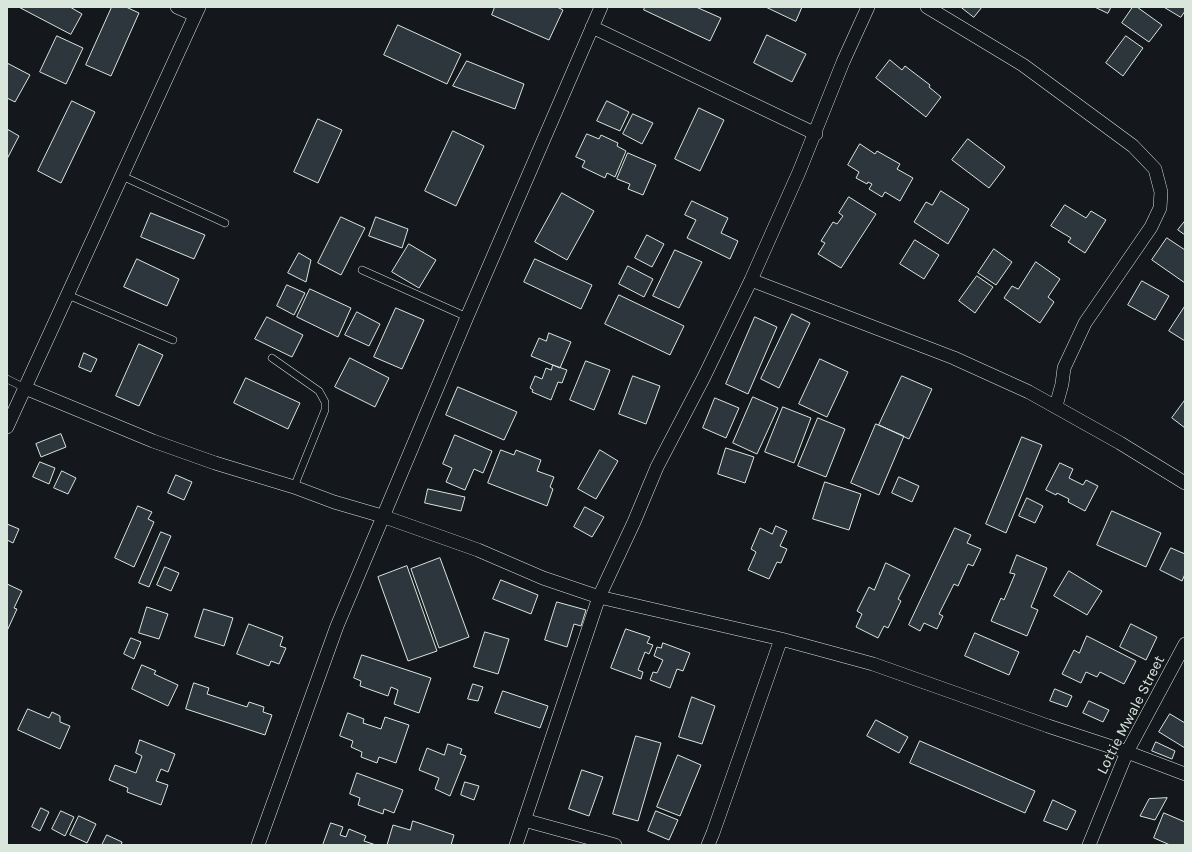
<!DOCTYPE html>
<html>
<head>
<meta charset="utf-8">
<style>
	body { margin:0 }
	#map { position:relative; width:1192px; height:852px; overflow:hidden; background:#14181c; font-family:Karla,sans-serif }
	canvas { display:block }
	.frame { position:absolute; inset:0; border:8px solid #d8e6dc; pointer-events:none }
</style>
</head>
<body>
<div id="map">
<canvas width="1192" height="852"></canvas>
<div class="frame"></div>
</div>
<script>
const ctx = document.querySelector('canvas').getContext('2d');
ctx.lineJoin = 'round';
function paint(path, color) { ctx.fillStyle = color; ctx.fill(path, 'evenodd'); }
function stroke(path, color, width, dash) { ctx.strokeStyle = color; ctx.lineWidth = width; ctx.lineCap = dash ? 'butt' : 'round'; ctx.setLineDash(dash || []); ctx.stroke(path); }
function label(font, color, halo, rows, align = 'center') {
  ctx.font = font + ' Karla,sans-serif'; ctx.lineWidth = 3; ctx.setLineDash([]); ctx.textBaseline = 'middle'; ctx.strokeStyle = halo; ctx.fillStyle = color; for (const [text, x, y, turn = 0] of rows) {
    ctx.save(); ctx.translate(x, y); ctx.rotate((+turn || 0) * Math.PI / 180); ctx.textAlign = isNaN(turn) ? turn : align; if (halo) ctx.strokeText(text, 0, 0); ctx.fillText(text, 0, 0); ctx.restore();
  }
}
const building = new Path2D(`
	M19,7H70L82,14L71,34Z
	M112,7H126L139,13L111,76L86,65Z
	M495,7H557L563,10L549,40L492,15Z
	M645,7H696L721,18L710,41L644,10Z
	M766,7H802L796,21Z
	M961,7H982L974,17Z
	M1095,7H1111L1108,13Z
	M1133,7H1137L1162,25L1149,42L1122,23Z
	M1164,7H1185V11L1181,17Z
	M398,25L461,54L447,84L384,55Z
	M767,35L806,54L792,82L754,63Z
	M57,36L83,48L66,84L40,72Z
	M1126,36L1143,48L1123,76L1106,63Z
	M890,60L902,70L905,66L930,85L929,87L941,97L926,117L876,78Z
	M467,61L524,84L515,109L453,86Z
	M7,63L30,75L15,102L7,98Z
	M72,101L95,112L61,183L38,171Z
	M607,101L629,112L620,131L597,121Z
	M699,108L724,120L700,171L675,159Z
	M633,114L653,123L642,144L623,134Z
	M318,119L342,130L318,183L294,172Z
	M7,129L19,136L7,159Z
	M453,131L484,146L456,206L425,191Z
	M587,134L599,139L601,135L618,143L617,146L626,151L615,177L607,173L605,178L582,167L585,161L576,157Z
	M968,139L1005,167L989,188L952,160Z
	M860,144L875,154L877,151L900,164L897,169L913,178L900,201L885,192L882,197L869,189L872,184L868,182L867,184L856,178L859,172L848,165Z
	M628,153L656,165L643,195L628,189L630,184L617,179Z
	M941,191L969,209L948,244L914,222L926,202L932,205Z
	M562,193L594,211L567,260L535,242Z
	M849,197L876,214L841,268L818,254L825,243L821,241L833,222L837,224L843,216L839,213Z
	M692,201L728,218L721,233L738,241L730,259L687,238L696,220L685,215Z
	M1065,205L1086,218L1091,211L1106,220L1085,253L1068,242L1071,238L1051,226Z
	M151,213L205,235L194,259L141,237Z
	M341,217L365,228L341,275L318,263Z
	M376,217L408,229L402,248L369,236Z
	M1185,221V235L1178,230Z
	M647,235L664,244L652,267L635,258Z
	M1167,238L1185,250V283L1152,260Z
	M915,240L939,255L924,279L900,264Z
	M409,244L436,260L419,288L392,272Z
	M994,249L1012,262L996,285L978,273Z
	M675,250L702,262L679,308L653,296Z
	M299,253L311,260L306,282L288,273Z
	M137,259L179,279L167,306L124,287Z
	M535,259L592,285L581,309L524,282Z
	M1036,262L1060,279L1048,297L1054,302L1040,323L1004,298L1012,286L1018,289Z
	M628,266L653,279L644,297L619,284Z
	M977,276L993,287L975,313L959,301Z
	M1142,281L1169,296L1155,320L1128,305Z
	M287,285L305,293L294,315L277,306Z
	M310,289L351,308L338,337L297,317Z
	M619,295L684,326L670,355L605,324Z
	M1185,306V341L1169,331Z
	M396,308L424,320L402,369L374,357Z
	M357,312L380,324L369,346L345,335Z
	M792,314L810,323L779,388L761,379Z
	M267,317L303,335L292,357L255,339Z
	M755,317L777,327L748,394L726,384Z
	M549,333L571,342L560,368L531,356L539,338L546,341Z
	M139,344L163,355L139,406L116,396Z
	M84,353L97,359L91,372L79,367Z
	M350,358L389,378L375,407L335,387Z
	M820,359L848,372L827,417L799,404Z
	M586,361L610,370L594,410L570,400Z
	M553,365L567,370L562,383L558,382L551,400L532,392L533,390L530,388L535,376L542,379L546,368L551,370Z
	M633,376L660,386L646,424L619,414Z
	M902,376L932,389L909,439L879,425Z
	M246,378L300,403L288,429L234,403Z
	M458,387L517,412L504,440L446,415Z
	M753,397L778,408L757,454L733,443Z
	M715,398L739,408L726,438L703,428Z
	M1185,400V428L1172,418Z
	M783,407L811,418L794,463L765,452Z
	M818,418L845,429L826,477L798,466Z
	M876,424L904,436L879,495L851,483Z
	M61,434L66,447L41,457L36,444Z
	M455,435L492,451L483,473L474,469L465,490L446,482L452,468L443,464Z
	M1022,437L1042,445L1006,533L986,524Z
	M726,448L754,457L745,483L718,474Z
	M501,450L514,455L516,450L541,460L537,471L554,477L550,487L553,489L547,506L488,483Z
	M600,450L618,461L596,499L578,489Z
	M40,462L55,468L49,484L33,477Z
	M1060,463L1073,469L1069,478L1083,485L1086,480L1098,486L1085,511L1068,502L1069,499L1057,493L1056,495L1046,490Z
	M62,471L76,478L68,494L54,488Z
	M176,475L192,482L184,500L168,493Z
	M899,477L919,486L912,502L892,493Z
	M825,482L861,494L849,530L813,519Z
	M428,489L465,497L461,511L425,503Z
	M1027,498L1043,506L1035,523L1019,516Z
	M138,506L152,512L148,519L154,522L134,567L115,558Z
	M585,507L604,517L592,537L574,527Z
	M1112,511L1161,533L1146,567L1097,545Z
	M7,524L19,529L13,543L7,540Z
	M776,526L787,531L780,546L787,549L781,563L777,562L769,579L748,570L756,552L751,549L760,528L772,534Z
	M955,528L971,535L967,543L981,549L973,566L968,564L958,586L954,584L939,614L943,616L937,629L924,623L920,631L909,625Z
	M161,532L171,536L149,587L139,583Z
	M1171,548L1185,554V574L1182,581L1160,570Z
	M1017,555L1047,568L1031,607L1038,610L1027,636L991,621L1001,598L1004,600L1015,574L1010,573Z
	M440,558L469,637L439,648L411,569Z
	M886,563L910,575L898,599L901,601L888,628L884,626L878,638L856,627L862,614L857,611L869,587L874,590Z
	M407,566L437,651L408,661L378,577Z
	M165,567L179,573L171,591L157,585Z
	M1069,571L1102,591L1087,615L1054,596Z
	M501,580L538,595L531,614L493,599Z
	M7,584L22,591L14,608L17,609L7,631Z
	M557,602L586,610L581,626L574,624L567,647L545,640Z
	M147,607L168,614L159,639L139,633Z
	M204,609L233,618L224,646L195,637Z
	M249,624L283,637L280,646L286,648L279,664L271,661L269,666L237,654Z
	M1131,624L1157,637L1146,660L1120,647Z
	M626,629L650,637L647,643L653,645L649,654L645,652L638,670L643,672L641,679L611,668Z
	M485,632L509,639L498,674L474,667Z
	M975,633L1019,652L1009,675L965,656Z
	M1087,636L1136,661L1124,684L1100,672L1097,677L1086,672L1081,683L1062,674L1074,650L1079,653Z
	M131,638L141,642L134,659L124,654Z
	M663,643L690,653L683,671L677,669L670,688L650,680L653,672L657,673L663,660L654,656L657,647L661,648Z
	M362,655L431,678L419,713L394,704L398,690L391,687L388,696L360,686L361,681L354,678Z
	M142,665L156,671L154,674L178,685L168,706L132,689Z
	M194,683L209,688L207,694L247,707L249,702L264,707L263,712L272,715L265,735L186,709Z
	M473,684L483,687L478,701L468,699Z
	M1055,689L1072,696L1067,707L1050,701Z
	M503,691L548,706L540,728L495,713Z
	M692,697L715,706L702,744L679,737Z
	M1089,701L1109,710L1103,722L1083,713Z
	M28,709L49,718L52,712L60,716V722L70,726L60,749L18,730Z
	M348,713L364,719L363,723L381,729L385,717L409,725L396,763L379,757L377,763L361,757L362,752L351,747L353,741L340,736Z
	M1170,714L1185,723V748L1159,732Z
	M876,720L908,737L899,753L867,736Z
	M636,736L661,743L638,821L613,814Z
	M140,740L175,754L168,772L161,769L156,781L168,785L161,805L127,792L128,788L109,780L115,765L136,773L142,756L136,753Z
	M920,741L1035,791L1025,813L910,763Z
	M1156,742L1175,751L1172,759L1152,751Z
	M448,744L462,749L460,754L466,756L450,796L435,789L439,778L419,770L427,748L444,755Z
	M678,755L701,765L680,816L657,807Z
	M582,770L603,777L589,816L569,809Z
	M357,773L403,790L394,813L384,809L383,814L358,805L360,798L350,794Z
	M465,782L479,786L474,800L461,795Z
	M1167,798L1155,820L1140,816L1149,799Z
	M1053,800L1076,811L1067,830L1044,821Z
	M41,808L49,812L40,831L32,827Z
	M61,811L74,817L65,836L52,829Z
	M656,811L678,820L669,840L648,831Z
	M1164,813L1185,822V845H1170L1154,838Z
	M79,816L96,824L87,843L70,835Z
	M413,821L454,835L451,845H387L393,825L410,830Z
	M331,823L343,827L340,835L346,837L349,829L366,836L364,841L376,845H323Z
	M107,835L122,842L121,845H102Z`);
paint(building, '#2c363c');
stroke(building, '#d8e6dc', 1);
const lane = new Path2D(`
	M122,176L225,223
	M362,270L467,317
	M68,295L173,340
	M272,358L319,391L325,402V410L294,487
	M7,379L25,388`);
const street = new Path2D(`
	M177,7L195,15
	M927,7L1023,65L1133,146L1155,169L1161,192L1160,208L1151,227L1085,323L1064,368L1062,384L1056,406
	M592,27L816,134
	M751,280L954,358L1029,392L1120,443L1185,483
	M25,388L153,441L215,463L294,487L334,502L382,516L478,550L543,578L599,597L781,639L873,664L1048,726L1127,752L1185,774
	M7,427L199,7
	M524,820L615,845
	M258,845L337,626L467,317L601,7
	M516,845L599,597L634,522L657,467L704,377L751,280L799,172L843,62L868,7
	M708,845L713,833L781,639
	M1089,845L1127,752L1185,644`);
stroke(lane, '#d8e6dc', 8);
stroke(street, '#d8e6dc', 14);
stroke(lane, '#14181c', 7);
stroke(street, '#14181c', 13);
label('15px', '#d8e6dc', '#14181c', [
	["Lottie Mwale Street",1131,715,-63]
]);
</script>
</body>
</html>
